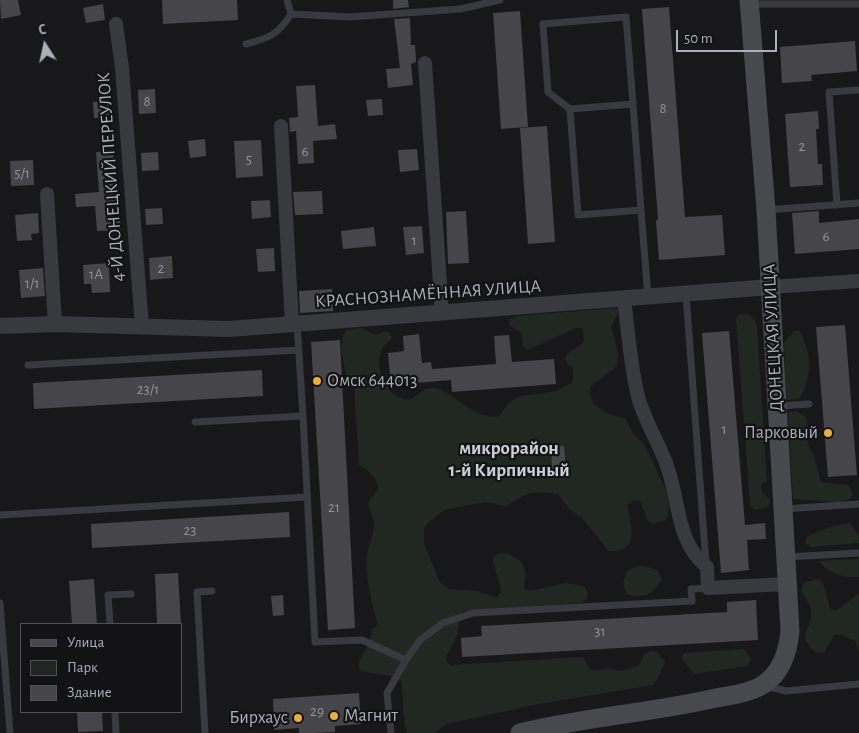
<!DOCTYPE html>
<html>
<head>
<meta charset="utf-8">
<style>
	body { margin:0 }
	#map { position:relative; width:859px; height:733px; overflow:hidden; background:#18181a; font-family:"Alegreya Sans",sans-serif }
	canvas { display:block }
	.legend { position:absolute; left:20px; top:623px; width:162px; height:90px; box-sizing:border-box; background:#131315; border:1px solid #505157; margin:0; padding:6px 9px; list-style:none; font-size:15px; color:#abafb9 }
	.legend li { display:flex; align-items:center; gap:10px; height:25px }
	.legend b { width:25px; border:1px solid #505157 }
	.north { position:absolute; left:20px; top:20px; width:50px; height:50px; -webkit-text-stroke:4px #131315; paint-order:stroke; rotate:350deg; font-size:14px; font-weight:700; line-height:20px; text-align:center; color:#abafb9 }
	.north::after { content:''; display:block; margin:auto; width:18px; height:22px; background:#abafb9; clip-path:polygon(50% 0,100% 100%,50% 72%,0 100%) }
	.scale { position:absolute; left:676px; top:30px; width:101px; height:22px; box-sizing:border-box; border:2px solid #abafb9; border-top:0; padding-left:6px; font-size:15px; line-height:18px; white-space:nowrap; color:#abafb9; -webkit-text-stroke:4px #131315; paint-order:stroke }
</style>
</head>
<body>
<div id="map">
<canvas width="859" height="733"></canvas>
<ul class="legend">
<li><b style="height:6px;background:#47494f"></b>Улица</li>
<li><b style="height:14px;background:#202821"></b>Парк</li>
<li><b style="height:14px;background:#45454a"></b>Здание</li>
</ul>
<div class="north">С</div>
<div class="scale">50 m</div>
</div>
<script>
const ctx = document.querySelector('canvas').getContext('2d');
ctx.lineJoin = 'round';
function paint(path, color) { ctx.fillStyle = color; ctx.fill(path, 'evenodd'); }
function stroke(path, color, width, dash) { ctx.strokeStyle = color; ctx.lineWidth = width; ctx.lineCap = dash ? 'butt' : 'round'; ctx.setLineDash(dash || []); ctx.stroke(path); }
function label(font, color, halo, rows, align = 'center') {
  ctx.font = font + ' "Alegreya Sans",sans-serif'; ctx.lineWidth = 4.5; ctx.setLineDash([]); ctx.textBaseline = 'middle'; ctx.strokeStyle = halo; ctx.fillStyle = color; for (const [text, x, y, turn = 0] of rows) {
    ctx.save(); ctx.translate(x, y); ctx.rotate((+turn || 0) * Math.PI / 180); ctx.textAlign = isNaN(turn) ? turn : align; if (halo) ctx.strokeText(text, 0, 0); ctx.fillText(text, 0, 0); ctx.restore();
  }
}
paint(new Path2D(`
	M618,308V314L611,326L618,352L617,366L590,387C588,408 608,415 625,418L634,435L644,443L667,493L669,506L667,520L653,524L647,520L640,500L633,501L627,505C631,525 641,553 609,551L582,518L571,511L558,494C530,490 529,492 506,506L485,502L444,510L428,523L424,529V543L439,581L449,589L476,591L496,597L501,593C501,580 493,570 493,558C503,548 512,556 522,562L526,574L524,588L529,591L566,583L585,587L588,593L587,599L581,603L464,611C457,620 460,628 456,638C453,646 447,651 446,660L450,665L583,657L590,669L596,671L608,668L620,671L639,666L644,654L651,651L657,652L665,662L657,680L652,685L539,704L446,724L435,733H407C402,715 404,700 401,681L396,677L361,671L358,665C363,651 371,644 372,629L378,625C373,607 364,574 367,555C368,546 374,534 374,525C373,506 360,508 378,490C378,478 369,471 359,465L354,387L346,376L341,349L343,335L347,330L360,328L377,335L383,332H389L392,338C389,341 384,345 382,349C374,367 384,394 404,399C415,402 422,385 435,388C458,394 472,421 500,416C513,389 530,397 555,391C561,389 567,385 573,382V368L568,365L565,358C569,349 578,349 584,341L583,328H576L527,350L523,346L521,333L509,325L510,319L516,316Z
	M741,314H748L755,320L757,328L767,481L761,484V491L770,500L768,507L755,510L750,505L736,318Z
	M799,330C812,353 813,377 799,399L787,400L784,342L793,332Z
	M796,411L807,418L808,444L814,456L821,482L848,485L853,493L850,499L839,502L793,499L788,412Z
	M850,523L859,536V543L812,547L806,544V537L830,527Z
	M859,559V577C843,578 829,573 818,561Z
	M641,565L658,570L662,580C650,595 648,598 628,595C621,585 623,580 628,570Z
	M817,579L823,583L830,608L836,611L859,593V652L855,641L841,635H834L824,653H817C793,634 813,632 811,610C810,602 802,596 801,588L804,583Z
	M744,649L751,659L748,665L742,667L694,674L682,659L684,653Z`), '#202821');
paint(new Path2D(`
	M0,0H18L21,15L1,19Z
	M162,0H237L238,20L163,24Z
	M393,0H408L409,7L393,9Z
	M103,4L105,20L86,23L83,8Z
	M669,7L685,217L722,215L725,255L659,260L656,220H658L642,9Z
	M520,11L528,127L501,129L493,13Z
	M410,18L411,45H415L416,62L411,64L413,85L388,88L386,69L400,68L394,19Z
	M855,41L857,71L811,75L812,81L782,83L780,47Z
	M315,85L318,126L335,124L337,139L313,141L314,163L298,164L296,131L290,132L289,118L298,117L296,86Z
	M155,89L156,113L139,114L138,90Z
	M382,99L383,115L368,116L366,100Z
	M110,101L111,117L94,118L93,102Z
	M818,111L819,129H816L818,164H822L823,185L790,187L785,114Z
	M547,126L555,242L528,244L520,128Z
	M205,139L206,156L190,158L188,141Z
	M261,140L263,176L236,178L234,141Z
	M417,149L419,170L400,172L398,150Z
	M113,151L121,230L97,231L95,206L76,207L75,194L99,192L96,152Z
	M158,152L159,170L142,171L141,153Z
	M33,160L34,185L11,186L10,161Z
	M322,191L323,214L295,215L293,192Z
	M270,200L271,217L252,219L251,201Z
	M162,208L163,224L146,225L145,209Z
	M466,211L469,263L448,264L446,212Z
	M819,211V223L859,219V249L795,254L792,213Z
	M38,213L39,233L31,234L32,240L17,241L15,215Z
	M422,226L424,253L406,255L403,227Z
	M374,227L376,246L343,249L341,231Z
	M274,248L275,271L258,272L256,249Z
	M172,256L173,278L150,280L149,258Z
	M109,263L110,292L92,293L91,284H84L83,265Z
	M43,268L45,296L21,298L19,270Z
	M332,289L333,311L300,313L299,291Z
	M845,325L857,475L828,477L816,327Z
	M729,331L745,525L765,523L766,539L747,540L749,570L721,573L702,333Z
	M419,334L422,363L431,362L432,369L496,364L494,336L509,335L512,362L554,359L556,384L452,392L451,380L391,385L388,353L404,351L403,336Z
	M340,340L355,628L328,630L311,342Z
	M262,370L263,396L34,409L33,383Z
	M564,446L566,470H552L551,447Z
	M289,512L290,537L92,548L91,524Z
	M178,573L181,624H157L155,574Z
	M94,579L97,624H72L69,581Z
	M283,595L284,615L273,616L271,596Z
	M756,600L758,640L462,657L461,638L482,636L481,626L727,612V602Z
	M359,693L361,724L335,726V732L314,733H299V728L274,730L273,699Z
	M77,712H102L103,731L78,732Z`), '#45454a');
stroke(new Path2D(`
	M287,0L291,14L350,17L460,9L500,0
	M750,4H859
	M626,17L633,104L570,109L548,92L543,24Z
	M246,44C269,38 278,35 291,14
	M633,104L641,210
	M570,109L578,215L641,210L648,297
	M837,205L829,92L859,90
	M766,210L859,203
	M686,294L706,564
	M28,365L299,350
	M779,406L809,404
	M303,416L315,642L362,640L406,660
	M195,422L303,416L297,324
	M783,509L859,504
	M0,515L307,497
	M786,557L859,553
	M0,603L10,733
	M110,624L108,595L131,594
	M765,686L786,691L859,684
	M115,712L116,733
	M205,733L197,592L212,591
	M391,733L387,693L406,660L420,640L443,623L473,613L692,601L691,589L708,588`), '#393a3f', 7);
stroke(new Path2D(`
	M116,24L122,68L142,326
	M425,63L442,313
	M281,126L292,324
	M47,194L55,324
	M770,287L859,281
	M624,299C628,329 631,373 639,400C646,423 658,442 666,463C680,499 675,541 707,567L708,588L787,584`), '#393a3f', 14);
stroke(new Path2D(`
	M0,326L55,324L229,329L770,287`), '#393a3f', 16);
stroke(new Path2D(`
	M520,733C584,717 651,713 716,698C731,695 751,693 764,684C782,672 788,652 790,631L766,210L749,0`), '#47494f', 19);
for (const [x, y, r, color] of [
	[317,381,5,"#e9ae41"],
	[828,433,5,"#e9ae41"],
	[334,716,5,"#e9ae41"],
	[298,718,5,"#e9ae41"]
]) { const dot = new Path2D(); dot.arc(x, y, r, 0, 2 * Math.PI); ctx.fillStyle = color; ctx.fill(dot); stroke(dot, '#131315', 2); }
label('15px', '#92949d', null, [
	["8",147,101],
	["8",663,108],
	["2",802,146],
	["6",305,151],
	["5",249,159],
	["5/1",22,173],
	["6",826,236],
	["1",414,240],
	["2",161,268],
	["1А",96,274],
	["1/1",32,283],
	["23/1",148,389],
	["1",724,429],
	["21",334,507],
	["23",190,530],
	["31",600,631],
	["29",317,711]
]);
label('18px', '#abafb9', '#131315', [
	["4-Й ДОНЕЦКИЙ ПЕРЕУЛОК",111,177,-94],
	["КРАСНОЗНАМЁННАЯ УЛИЦА",428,294,-4],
	["ДОНЕЦКАЯ УЛИЦА",773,338,-93]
]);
label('18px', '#abafb9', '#131315', [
	["Омск 644013",327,381],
	["Парковый",818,433,"right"],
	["Магнит",344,716],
	["Бирхаус",288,718,"right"]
], 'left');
label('bold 19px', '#ccced5', '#131315', [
	["микрорайон",509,448],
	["1-й Кирпичный",509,470]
]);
</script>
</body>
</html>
